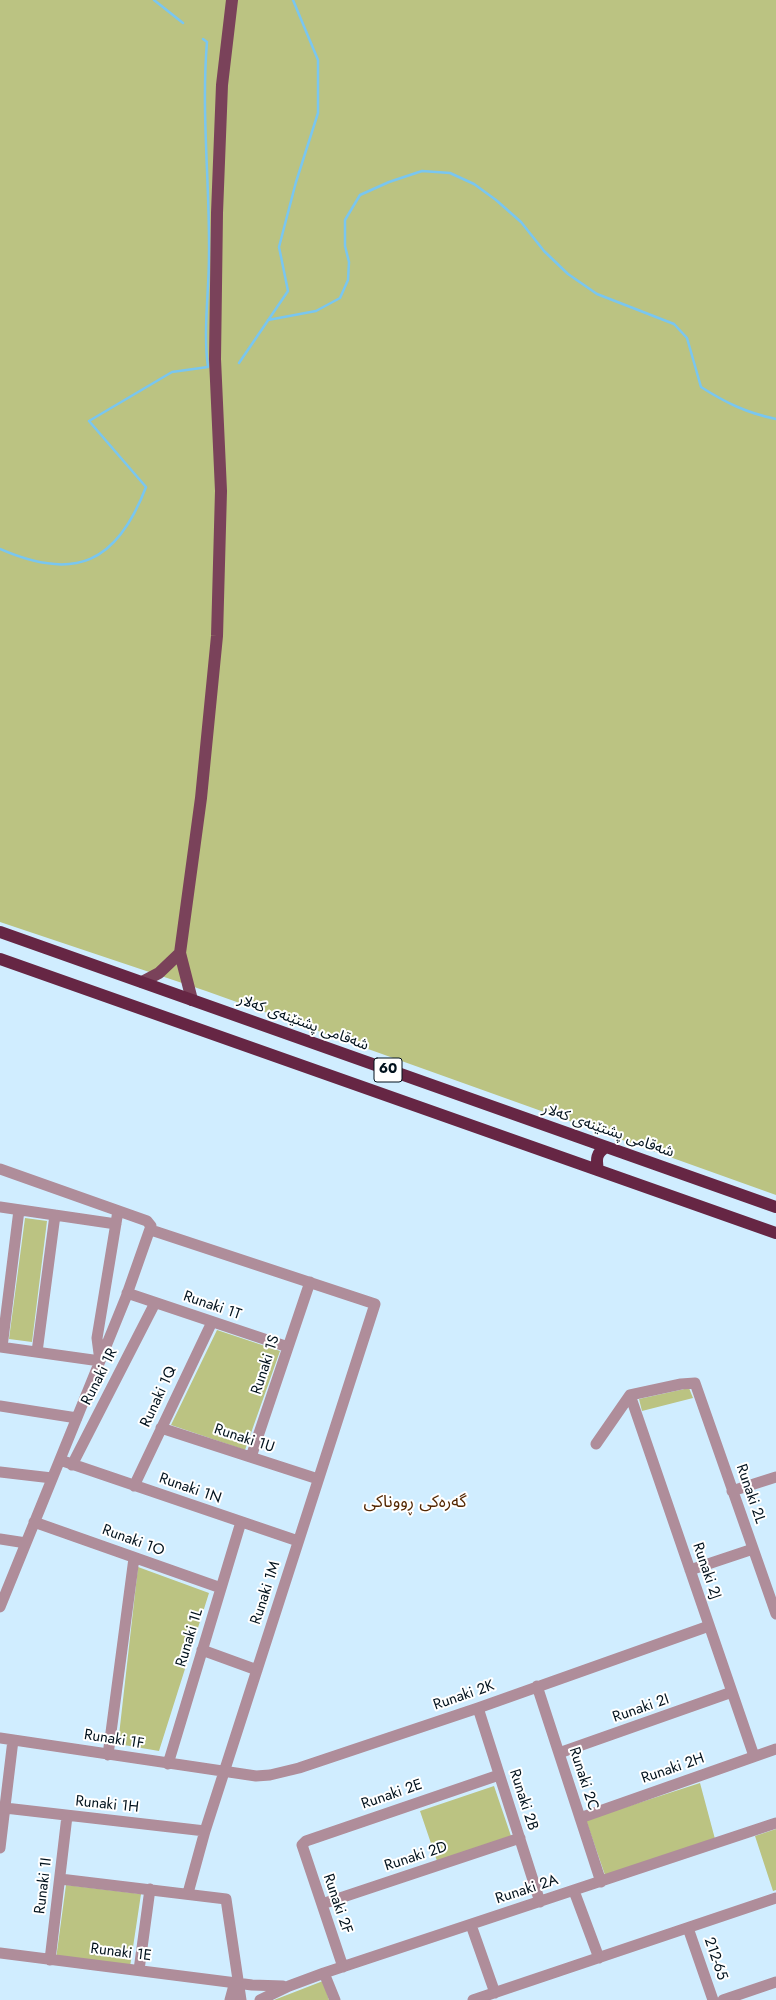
<!DOCTYPE html>
<html>
<head>
<meta charset="utf-8">
<style>
	body { margin:0 }
	canvas { display:block; background:#d0edff }
</style>
</head>
<body>
<canvas width="776" height="2000"></canvas>
<script>
const ctx = document.querySelector('canvas').getContext('2d');
ctx.lineJoin = 'round';
function paint(path, color) { ctx.fillStyle = color; ctx.fill(path, 'evenodd'); }
function stroke(path, color, width, dash) { ctx.strokeStyle = color; ctx.lineWidth = width; ctx.lineCap = dash ? 'butt' : 'round'; ctx.setLineDash(dash || []); ctx.stroke(path); }
function label(font, color, halo, rows, align = 'center') {
  ctx.font = font + ' Jost,"Noto Sans Arabic",sans-serif'; ctx.lineWidth = 4; ctx.setLineDash([]); ctx.textBaseline = 'middle'; ctx.strokeStyle = halo; ctx.fillStyle = color; for (const [text, x, y, turn = 0] of rows) {
    ctx.save(); ctx.translate(x, y); ctx.rotate((+turn || 0) * Math.PI / 180); ctx.textAlign = isNaN(turn) ? turn : align; if (halo) ctx.strokeText(text, 0, 0); ctx.fillText(text, 0, 0); ctx.restore();
  }
}
paint(new Path2D(`
	M0,0H776V1195L206,991L0,922Z
	M25,1218L47,1221L32,1342L9,1339Z
	M217,1330L280,1351L245,1450L171,1425Z
	M689,1388L693,1398L642,1411L639,1399Z
	M138,1567L209,1593L159,1751L118,1744Z
	M700,1783L715,1839L605,1875L586,1820Z
	M494,1786L511,1836L437,1861L420,1811Z
	M776,1829V1890L773,1891L755,1836Z
	M66,1885L141,1894L130,1967L56,1959Z
	M323,1981L329,2000H274Z`), '#bbc382');
stroke(new Path2D(`
	M154,0L183,23
	M268,320L316,311L340,298L348,280L349,262L345,246V220L360,195L389,182L422,171L450,173L474,184L496,200L521,222L544,251L568,274L597,294L674,324L687,338L701,387C726,403 747,413 776,419
	M239,363L288,291L279,247L296,182L318,113V60L293,0
	M0,549C75,582 117,563 146,487L89,421L172,372L208,367C203,330 209,293 209,255C210,184 201,113 207,42L203,39`), '#79c6f0', 2.5);
stroke(new Path2D(`
	M0,1169L147,1221L151,1226L126,1297L0,1607
	M0,1207L116,1224
	M151,1230L375,1304L205,1831L188,1893
	M127,1293L288,1347
	M0,1347L100,1361L97,1338L118,1211
	M2,1347L19,1210
	M37,1352L55,1215
	M630,1395L754,1756
	M630,1395L681,1384L695,1383L776,1614
	M0,1406L77,1418
	M161,1428L318,1479
	M596,1444L630,1395
	M251,1457L310,1282
	M60,1460L298,1541
	M72,1465L155,1303
	M0,1472L52,1478
	M134,1486L212,1322
	M732,1491L776,1477
	M34,1522L221,1588
	M0,1539L26,1543
	M690,1570L753,1549
	M202,1650L257,1670
	M537,1686L601,1882
	M478,1708L540,1902
	M0,1738L256,1776L270,1775L299,1768L478,1708L709,1626
	M559,1753L732,1692
	M108,1755L134,1558
	M168,1764L241,1522
	M5,1808L205,1831
	M580,1818L776,1749
	M0,1848L13,1740
	M60,1879L226,1899L241,2000
	M574,1891L599,1958
	M322,1904L520,1838
	M471,1925L495,1993
	M688,1928L713,2000
	M0,1953L252,1985L283,1986
	M50,1960L67,1816
	M343,1967L302,1845L306,1841L499,1775
	M139,1970L150,1889
	M324,1973L335,2000
	M230,2000L233,1989L239,1982
	M260,2000L289,1986L324,1973L776,1823
	M473,2000L776,1898
	M723,2000L776,1982`), '#af8d9a', 11);
stroke(new Path2D(`
	M142,982L159,973L180,953
	M192,1000L180,953L201,798L217,636L221,491L215,359L217,213L222,85L232,0`), '#7a425a', 12);
stroke(new Path2D(`
	M0,932L776,1207
	M0,959L776,1233
	M598,1170C596,1159 596,1153 606,1147`), '#662644', 12);
for (const [x, y, w] of [
	[388,1070,28]
]) { const box = new Path2D(); box.roundRect(x - w / 2, y - 12, w, 24, 3); ctx.fillStyle = '#fff'; ctx.fill(box); stroke(box, '#00111c', 1); }
label('bold 14px', '#00111c', null, [
	["60",388,1070]
]);
label('15px', '#00111c', '#fff', [
	["شەقامی پشتێنەی کەلار",303,1023,20],
	["شەقامی پشتێنەی کەلار",608,1131,19],
	["Runaki 1T",212,1306,19],
	["Runaki 1S",266,1365,-72],
	["Runaki 1R",100,1377,-63],
	["Runaki 1Q",159,1397,-65],
	["Runaki 1U",244,1439,18],
	["Runaki 1N",190,1489,19],
	["Runaki 2L",750,1494,71],
	["Runaki 1O",133,1541,20],
	["Runaki 2J",706,1571,71],
	["Runaki 1M",266,1593,-72],
	["Runaki 1L",190,1638,-73],
	["Runaki 2K",464,1696,-19],
	["Runaki 2I",641,1709,-19],
	["Runaki 1F",114,1740,9],
	["Runaki 2H",673,1769,-19],
	["Runaki 2C",583,1779,72],
	["Runaki 2E",392,1795,-19],
	["Runaki 2B",523,1800,72],
	["Runaki 1H",107,1805,6],
	["Runaki 2D",416,1857,-18],
	["Runaki 1I",44,1886,-83],
	["Runaki 2A",527,1890,-18],
	["Runaki 2F",337,1904,71],
	["Runaki 1E",121,1953,7],
	["212-65",715,1959,71]
]);
label('17px', '#532702', '#fff', [
	["گەرەکی ڕووناکی",415,1503]
]);
</script>
</body>
</html>
